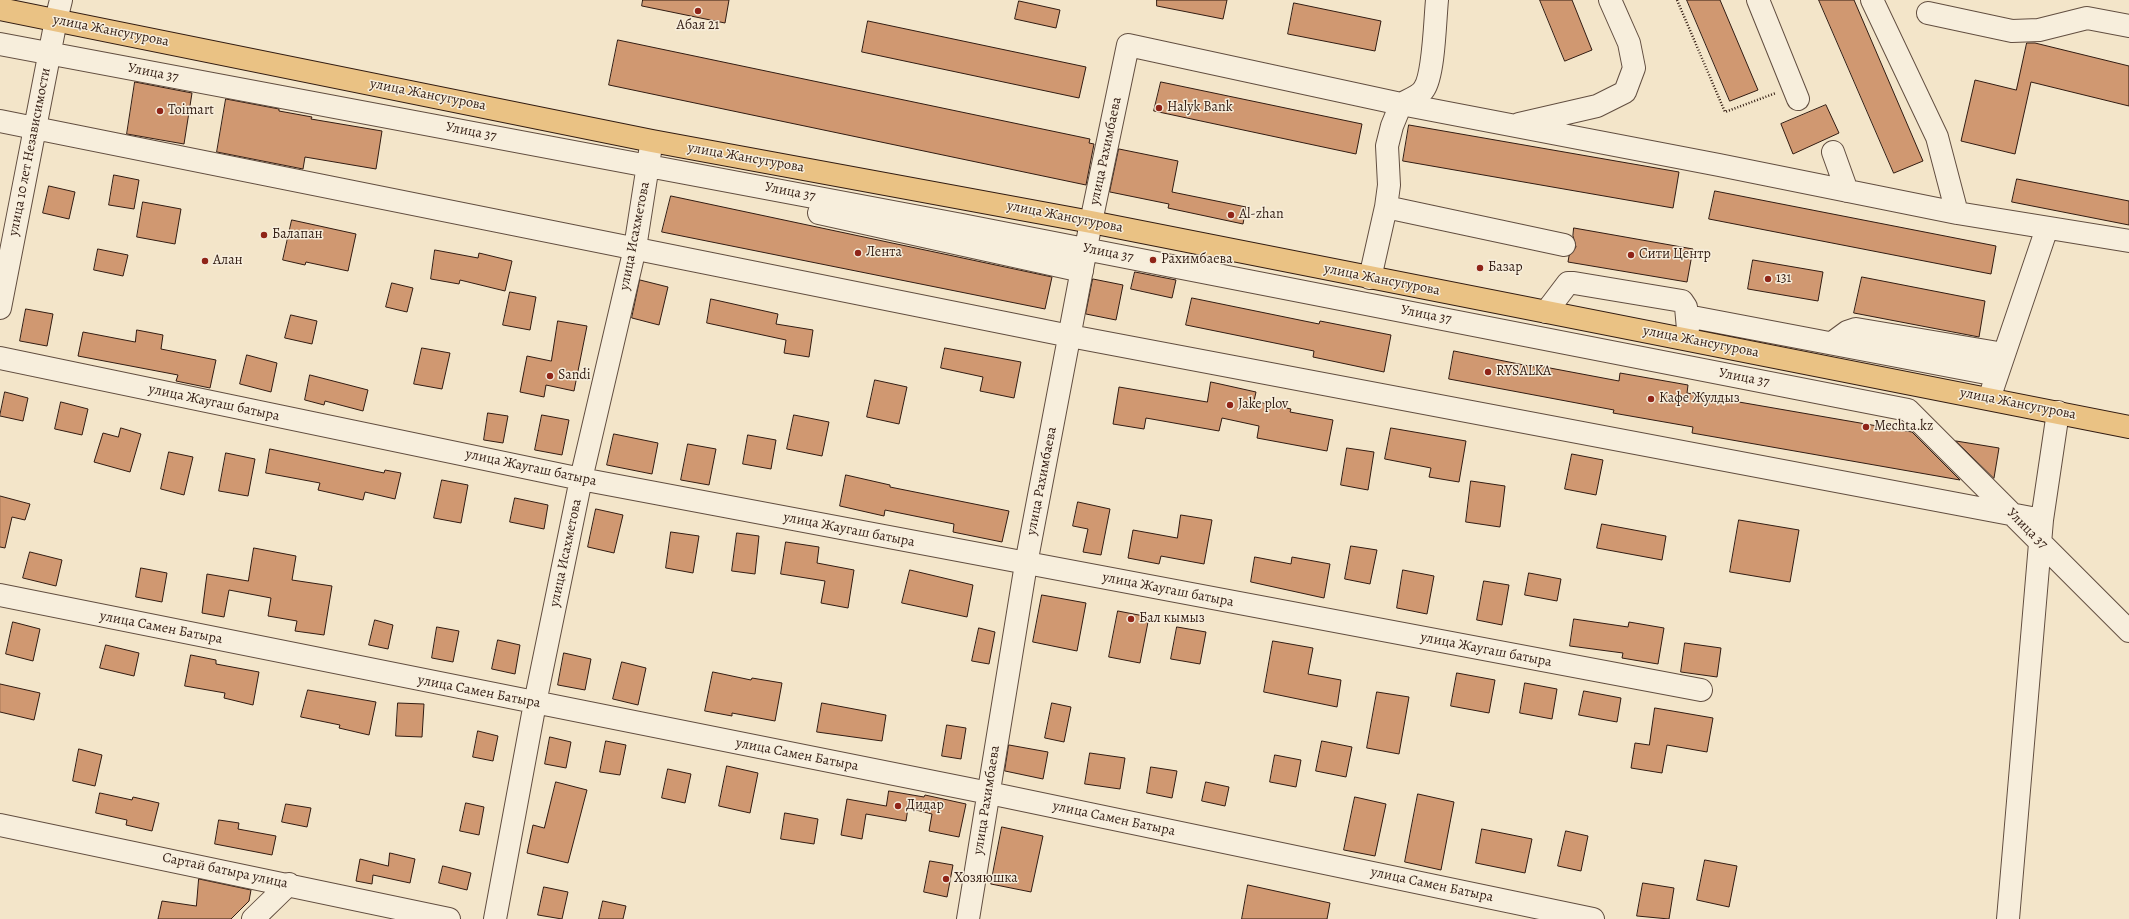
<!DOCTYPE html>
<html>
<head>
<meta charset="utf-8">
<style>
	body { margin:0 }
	canvas { display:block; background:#f3e5c9 }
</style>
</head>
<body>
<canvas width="2129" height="919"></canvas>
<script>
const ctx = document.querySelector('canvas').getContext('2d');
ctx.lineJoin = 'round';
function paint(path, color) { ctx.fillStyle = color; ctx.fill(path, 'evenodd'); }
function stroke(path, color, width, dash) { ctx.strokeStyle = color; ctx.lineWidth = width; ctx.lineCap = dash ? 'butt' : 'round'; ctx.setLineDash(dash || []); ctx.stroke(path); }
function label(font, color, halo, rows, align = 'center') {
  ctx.font = font + ' Alegreya,serif'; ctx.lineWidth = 3; ctx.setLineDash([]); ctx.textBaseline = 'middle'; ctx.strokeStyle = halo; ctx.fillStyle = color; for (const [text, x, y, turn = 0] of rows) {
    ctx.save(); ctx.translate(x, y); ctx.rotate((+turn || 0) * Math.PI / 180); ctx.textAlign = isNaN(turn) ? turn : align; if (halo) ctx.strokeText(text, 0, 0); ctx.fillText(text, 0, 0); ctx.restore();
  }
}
const building = new Path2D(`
	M643,0H729L725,23L642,6Z
	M1157,0H1227L1223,19L1157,6Z
	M1540,0H1572L1592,50L1565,61Z
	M1687,0H1720L1758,90L1730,101Z
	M1819,0H1854L1923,161L1894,173Z
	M1019,1L1060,10L1056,28L1015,19Z
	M1294,3L1381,21L1375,51L1288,34Z
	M868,21L1086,67L1079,98L862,52Z
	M618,40L1090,139L1089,143L1094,144L1086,185L609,85Z
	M2027,43H2035L2129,66V106L2031,82L2015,154L1961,141L1975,80L2016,90Z
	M135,82L192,93L184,144L127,134Z
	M1161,82L1362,124L1356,154L1154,111Z
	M226,99L279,109V111L312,117L311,119L382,131L376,169L305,157L303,169L217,152Z
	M1826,105L1839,133L1793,154L1781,124Z
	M1409,125L1679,172L1673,208L1403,161Z
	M1119,149L1178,161L1172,192L1246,207L1243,224L1168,208L1169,204L1110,192Z
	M114,175L139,180L134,209L109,205Z
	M2017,179L2129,201V225L2012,202Z
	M49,186L75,192L69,219L43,213Z
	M1715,191L1996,246L1991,274L1709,219Z
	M671,196L1052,277L1045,309L662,232Z
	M143,202L181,209L175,244L137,237Z
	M292,220L356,234L348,271L306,262L305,265L283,260Z
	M1574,228L1693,249L1687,282L1568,262L1569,256L1576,247L1573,236Z
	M98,249L128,255L123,276L94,270Z
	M435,250L478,258L479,253L512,261L505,291L460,280L459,284L431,279Z
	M1753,260L1823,272L1818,301L1748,289Z
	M1135,272L1176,280L1172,298L1131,289Z
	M1862,277L1985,301L1979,337L1854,313Z
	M1093,279L1123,285L1116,320L1086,314Z
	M640,280L668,287L659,325L632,318Z
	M392,283L413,288L407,312L386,307Z
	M510,292L536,297L530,330L503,325Z
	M1192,298L1319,324L1320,321L1391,335L1384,372L1313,357L1314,351L1186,325Z
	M711,299L778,314L776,324L813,330L809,357L784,353L786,340L707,323Z
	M26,309L53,314L47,346L20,341Z
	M291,315L317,321L312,344L285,338Z
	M558,321L587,326L574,391L546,385L544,397L520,392L527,356L551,361Z
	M137,330L163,335L161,349L216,360L210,388L176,381L178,375L78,356L83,332L135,342Z
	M422,348L450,353L442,389L414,384Z
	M945,348L1021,362L1014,398L980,391L983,377L941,368Z
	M1454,351L1534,367V365L1619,381L1620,373L1688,385L1687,393L1912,432L1960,480L1692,433L1693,427L1613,413L1614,410L1449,379Z
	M247,355L277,363L271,392L240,384Z
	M310,375L368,390L363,411L325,401L324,405L305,400Z
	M875,380L907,387L899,424L867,417Z
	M1211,382L1256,392L1254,401L1291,409L1290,412L1333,420L1327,451L1257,438L1259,426L1222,418L1219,431L1146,418L1144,429L1113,424L1119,387L1207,402Z
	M5,392L28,398L23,421L0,416Z
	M61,402L88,409L82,435L55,429Z
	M488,413L508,416L503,443L484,440Z
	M542,415L569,420L562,455L535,450Z
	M794,415L829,422L822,456L787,449Z
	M121,428L141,434L130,472L94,462L103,433L118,437Z
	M1391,428L1466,441L1459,482L1429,477L1431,468L1385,459Z
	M614,434L658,443L652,474L607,465Z
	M748,435L776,440L771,469L743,464Z
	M1956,441L1999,448L1994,478Z
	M688,444L716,449L709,485L681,480Z
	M1347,448L1374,452L1368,490L1341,485Z
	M270,449L384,473L385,470L401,473L395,499L365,492L363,500L318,490L320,483L266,473Z
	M169,452L193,457L184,495L161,489Z
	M226,453L255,459L248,496L219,491Z
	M1572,454L1603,460L1596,495L1565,489Z
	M846,475L890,485V487L1009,511L1002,542L953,532L954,524L885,510L884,516L840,506Z
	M442,480L468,485L461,523L434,518Z
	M1471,481L1505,486L1500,527L1466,522Z
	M0,496L30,504L25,520L12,517L5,548L0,547Z
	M515,498L548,505L544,529L510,522Z
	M1078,502L1110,509L1101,555L1083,552L1088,529L1073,526Z
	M596,509L623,515L614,553L588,547Z
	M1181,515L1212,520L1204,564L1161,556L1159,564L1128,558L1133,530L1177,538Z
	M1739,520L1799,530L1790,582L1730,572Z
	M1602,524L1666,536L1662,560L1597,548Z
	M671,532L699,536L693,573L666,568Z
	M737,533L759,536L755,574L732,571Z
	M786,542L819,547L817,563L854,570L848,608L821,603L825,581L781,574Z
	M1351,546L1377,550L1370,584L1345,579Z
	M254,548L296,556L292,580L332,586L324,635L295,631L297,621L268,616L271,598L229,590L224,617L202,613L207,574L248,581Z
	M30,552L62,560L56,586L23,578Z
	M1255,557L1291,564L1292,557L1330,564L1324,598L1251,582Z
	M141,568L167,573L162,602L136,597Z
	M910,570L973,585L967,617L902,603Z
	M1403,570L1434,576L1427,614L1397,608Z
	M1529,573L1561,579L1557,601L1525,595Z
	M1484,581L1509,585L1502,625L1477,620Z
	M1042,595L1086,603L1077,651L1033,642Z
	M1118,611L1149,617L1140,663L1109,657Z
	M1574,619L1628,627L1629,622L1664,628L1658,664L1622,658L1623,653L1570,646Z
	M375,620L393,625L388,649L369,645Z
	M13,622L40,629L33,661L6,654Z
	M437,627L459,631L453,662L432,658Z
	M1177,627L1206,632L1200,664L1171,659Z
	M979,628L995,632L989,664L972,661Z
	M498,640L520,645L515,674L492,669Z
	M1273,641L1313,648L1308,674L1341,680L1337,707L1264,692Z
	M1685,643L1721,648L1717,677L1681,672Z
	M106,645L139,653L134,676L100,668Z
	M564,653L591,659L585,690L558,685Z
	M191,655L216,660V664L259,672L253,705L224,698L225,693L185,686Z
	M622,662L646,668L638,705L613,699Z
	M713,672L751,680L752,678L782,683L775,721L732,713V716L705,711Z
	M1457,673L1495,680L1489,713L1451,706Z
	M1525,683L1557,689L1552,719L1520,713Z
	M0,684L40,693L34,720L0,712Z
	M308,690L376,702L369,735L339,728L340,725L301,717Z
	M1584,691L1621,698L1617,722L1579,715Z
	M1377,692L1409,697L1399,754L1367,748Z
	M398,703L424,704L422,737L396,736Z
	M822,703L886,715L882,741L817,732Z
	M1052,703L1071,707L1064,742L1045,738Z
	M1655,708L1713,718L1707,752L1667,745L1662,773L1631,768L1635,743L1649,745Z
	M947,725L966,728L961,759L942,756Z
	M478,731L498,736L493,761L473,757Z
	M550,737L571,742L566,768L545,764Z
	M606,741L626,745L620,775L600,772Z
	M1322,741L1352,747L1346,777L1316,771Z
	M1009,745L1048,752L1043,779L1005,771Z
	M79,749L102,755L95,786L73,781Z
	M1090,753L1125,758L1120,789L1085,784Z
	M1275,755L1301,760L1296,787L1270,782Z
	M727,766L758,773L750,813L719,806Z
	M1151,767L1177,771L1172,798L1147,793Z
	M668,769L691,774L685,803L662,798Z
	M556,782L587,790L568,863L527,853L533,825L544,828Z
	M1206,782L1229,787L1225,806L1202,801Z
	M889,791L924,797L925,795L966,804L959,837L929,831L932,814L908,808L906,821L866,814L862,839L841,835L847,799L886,806Z
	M100,793L132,800L133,797L159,803L152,831L126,825L127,820L96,813Z
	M1418,794L1454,802L1441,870L1405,862Z
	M1355,797L1386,804L1375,856L1344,850Z
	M466,803L484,807L479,835L460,831Z
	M286,804L311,808L307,827L282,822Z
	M785,813L818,819L814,844L781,839Z
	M219,820L239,823L238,829L276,836L272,855L215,844Z
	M1002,827L1043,836L1031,892L991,884Z
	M1482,829L1532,839L1525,873L1476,863Z
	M1566,831L1588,836L1581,871L1558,866Z
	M390,853L415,859L410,883L373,875L372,884L356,881L360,859L388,866Z
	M1705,860L1737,866L1729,907L1697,900Z
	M930,861L953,865L947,897L924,892Z
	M443,866L471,873L467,890L439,883Z
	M199,879L251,890L249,901L231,919H158L162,901L196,906Z
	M1643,883L1674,888L1669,919L1637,916Z
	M1248,885L1330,903L1327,919H1242Z
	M544,887L568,892L562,919L538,915Z
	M603,901L626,906L623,919H599Z`);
paint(building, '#d09871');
stroke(building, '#321c12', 1);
const minor = new Path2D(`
	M1758,0L1798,99
	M1872,0L1937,137L1957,213
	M1928,13L2012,31L2039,30L2087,18L2129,26
	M0,44L962,225L1908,410L2129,631
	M0,121L1070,336L2042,520
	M1519,124L1597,106L1625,92L1634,68L1629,43L1610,0
	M1833,152L1847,191
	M1386,207L1564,245
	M819,213L1082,271
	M1370,278L1386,207L1389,185L1387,146L1392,126L1401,104C1408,100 1420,96 1424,89C1434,75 1435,19 1437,0
	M0,308L56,20L61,0
	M1546,312L1568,283H1574L1682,301L1686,307L1688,329
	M1687,316L1997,375
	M1832,343L1847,332L1856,329L2004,354
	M0,358L581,479L1701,690
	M1992,390L2047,228
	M0,595L989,793L1593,919
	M0,825L449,919
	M253,919L289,884
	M495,919L535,703L581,479L635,248L650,152
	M968,919L1026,564L1091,222L1128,45L1401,104L1719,165L1957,213L2129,241
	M2008,919L2042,520L2058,412`);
const major = new Path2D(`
	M0,9L652,141L1091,222L2129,427`);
stroke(minor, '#624e40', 24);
stroke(major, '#321c12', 24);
stroke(new Path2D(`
	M1677,0L1725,112L1776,93`), '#321c12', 2.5, [1, 2]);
stroke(minor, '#f7eedc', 22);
stroke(major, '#eac284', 22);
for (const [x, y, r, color] of [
	[698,11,4,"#8f2418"],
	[1159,108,4,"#8f2418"],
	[160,111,4,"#8f2418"],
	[1231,215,4,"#8f2418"],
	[264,235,4,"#8f2418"],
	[858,253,4,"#8f2418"],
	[1631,255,4,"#8f2418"],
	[1153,260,4,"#8f2418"],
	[205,261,4,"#8f2418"],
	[1480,268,4,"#8f2418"],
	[1768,279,4,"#8f2418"],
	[1488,372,4,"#8f2418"],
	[550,376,4,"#8f2418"],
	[1651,399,4,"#8f2418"],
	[1230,405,4,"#8f2418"],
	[1866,427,4,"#8f2418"],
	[1131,619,4,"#8f2418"],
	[898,806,4,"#8f2418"],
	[946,879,4,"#8f2418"]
]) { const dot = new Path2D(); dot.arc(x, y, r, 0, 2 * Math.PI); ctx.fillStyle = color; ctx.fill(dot); stroke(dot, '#f7eedc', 1.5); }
label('14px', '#321c12', '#f7eedc', [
	["Абая 21",698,26,"center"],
	["Halyk Bank",1167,108],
	["Toimart",168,111],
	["Al-zhan",1239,215],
	["Балапан",272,235],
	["Лента",866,253],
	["Сити Центр",1639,255],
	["Рахимбаева",1161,260],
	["Алан",213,261],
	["Базар",1488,268],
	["131",1776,279],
	["RYSALKA",1496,372],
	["Sandi",558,376],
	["Кафе Жулдыз",1659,399],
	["Jake plov",1238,405],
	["Mechta.kz",1874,427],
	["Бал кымыз",1139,619],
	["Дидар",906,806],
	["Хозяюшка",954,879]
], 'left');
label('14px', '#321c12', '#f7eedc', [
	["улица Жансугурова",111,31,11],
	["Улица 37",153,73,11],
	["улица Жансугурова",428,95,11],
	["Улица 37",471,132,11],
	["улица Рахимбаева",1106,151,-78],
	["улица 10 лет Независимости",30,152,-79],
	["улица Жансугурова",746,158,10],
	["Улица 37",790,192,11],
	["улица Жансугурова",1065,217,11],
	["улица Исахметова",635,236,-79],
	["Улица 37",1108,253,11],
	["улица Жансугурова",1382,280,11],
	["Улица 37",1426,315,11],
	["улица Жансугурова",1701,342,11],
	["Улица 37",1744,378,11],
	["улица Жаугаш батыра",214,403,12],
	["улица Жансугурова",2018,404,11],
	["улица Жаугаш батыра",531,468,12],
	["улица Рахимбаева",1042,481,-79],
	["Улица 37",2027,529,45],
	["улица Жаугаш батыра",849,530,11],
	["улица Исахметова",566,553,-78],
	["улица Жаугаш батыра",1168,590,11],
	["улица Самен Батыра",161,628,11],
	["улица Жаугаш батыра",1486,650,11],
	["улица Самен Батыра",479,692,11],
	["улица Самен Батыра",797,755,11],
	["улица Рахимбаева",987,800,-81],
	["улица Самен Батыра",1114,819,12],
	["Сартай батыра улица",225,871,12],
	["улица Самен Батыра",1432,885,12]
]);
</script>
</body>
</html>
